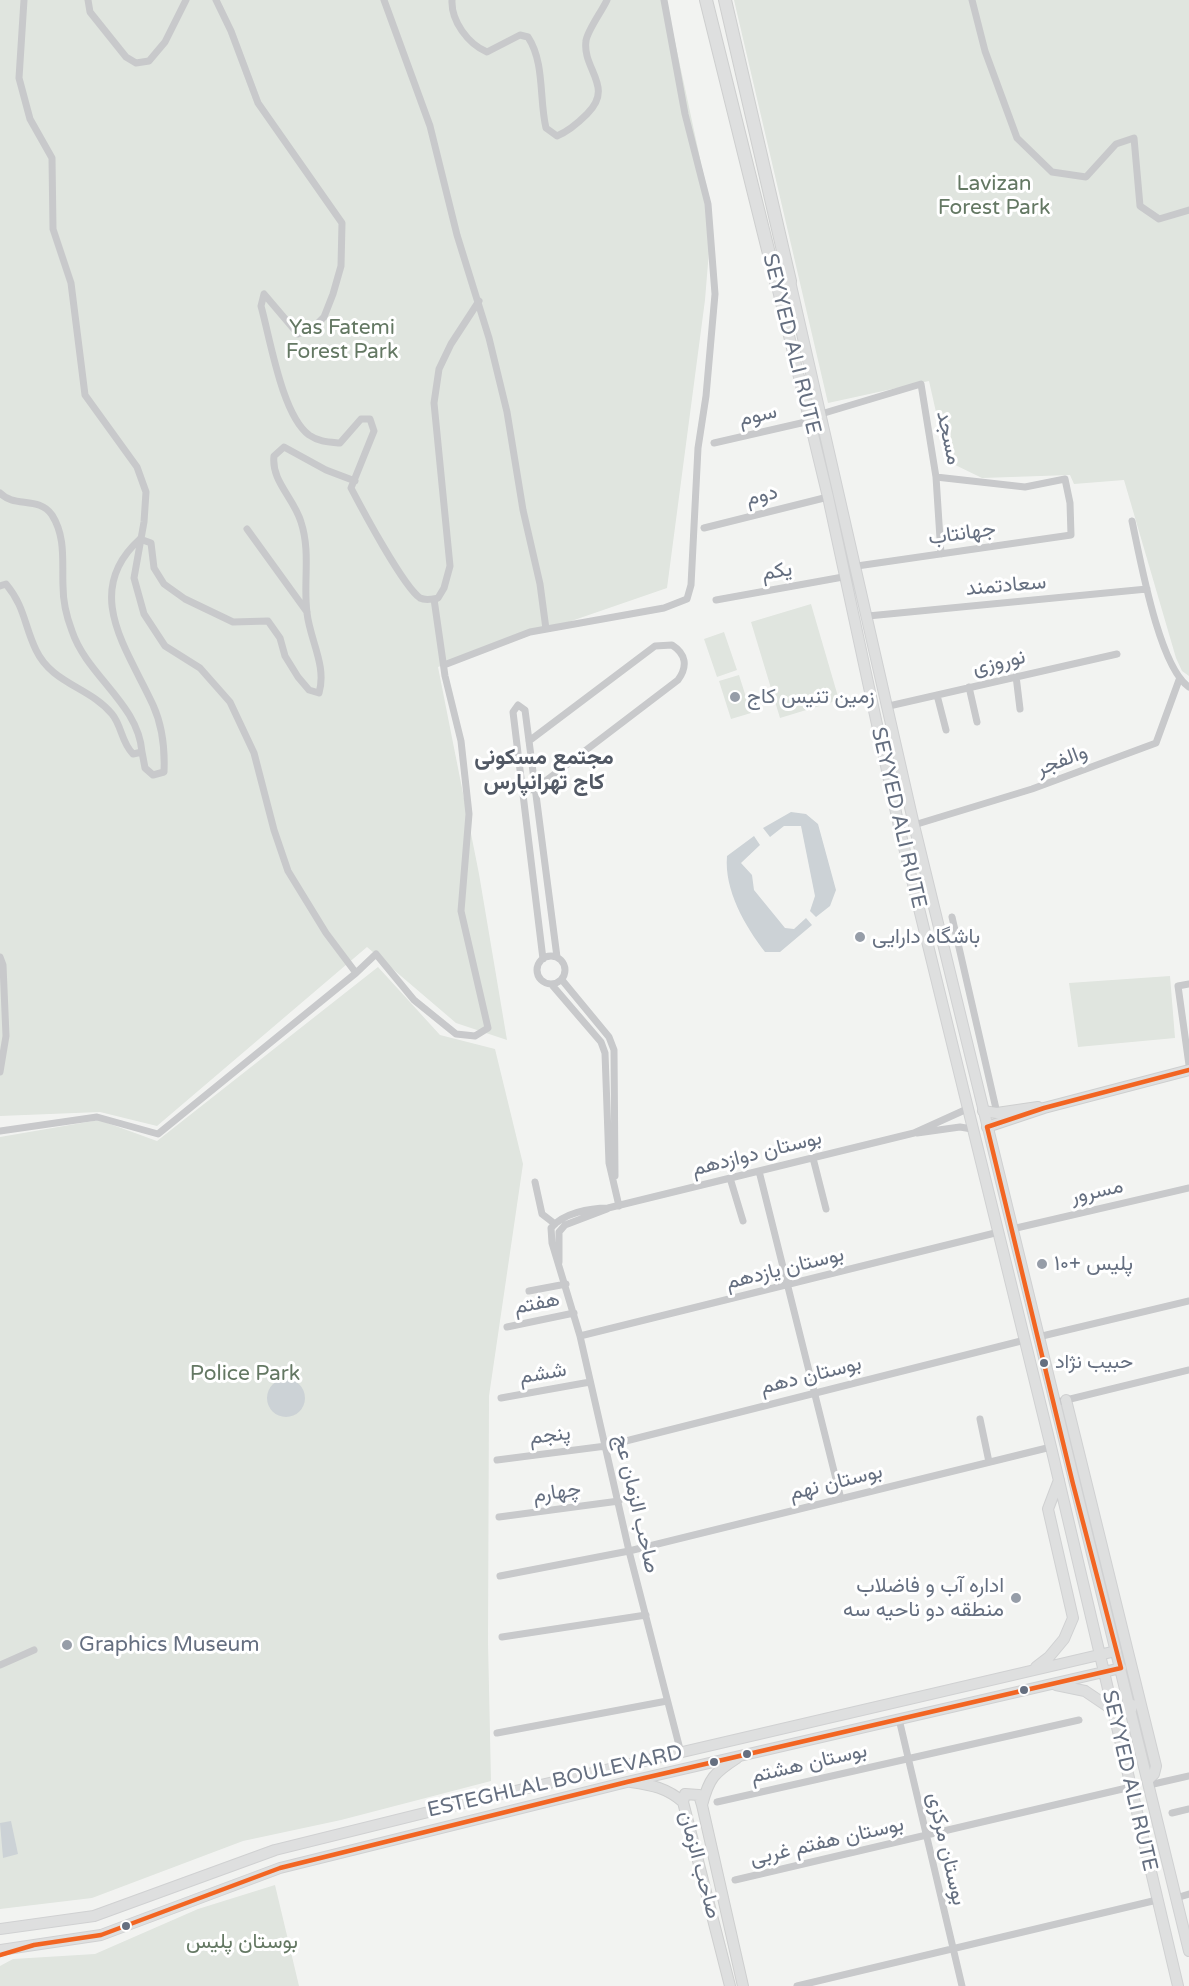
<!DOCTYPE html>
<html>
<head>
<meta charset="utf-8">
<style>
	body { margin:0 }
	canvas { display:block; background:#f2f3f1 }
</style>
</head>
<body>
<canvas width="1189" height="1986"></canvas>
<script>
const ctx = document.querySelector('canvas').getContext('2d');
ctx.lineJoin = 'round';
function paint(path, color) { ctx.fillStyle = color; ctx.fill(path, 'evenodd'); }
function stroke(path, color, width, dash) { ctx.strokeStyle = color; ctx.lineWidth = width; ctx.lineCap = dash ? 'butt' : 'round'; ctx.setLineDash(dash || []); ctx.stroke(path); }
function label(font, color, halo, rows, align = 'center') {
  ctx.font = font + ' "Varela Round",Vazirmatn,sans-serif'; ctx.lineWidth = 6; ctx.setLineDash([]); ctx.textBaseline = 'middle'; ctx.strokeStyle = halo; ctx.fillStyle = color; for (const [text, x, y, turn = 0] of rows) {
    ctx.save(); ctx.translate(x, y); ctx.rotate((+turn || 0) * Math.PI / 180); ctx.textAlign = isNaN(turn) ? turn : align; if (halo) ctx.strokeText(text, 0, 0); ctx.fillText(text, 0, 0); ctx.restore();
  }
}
paint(new Path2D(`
	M0,0H666L712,214L705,300L667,588L438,667L479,874L507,1040L456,1023L367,947L157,1126L100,1112L0,1116Z
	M734,0H1189V676L1182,671L1176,658L1124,480L1074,484L1070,475L982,478L947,461L929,381L828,403Z
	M811,604L839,700L780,718L751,622Z
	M724,632L737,670L717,677L704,639Z
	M739,675L751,713L731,719L719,681Z
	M378,967L440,1035L495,1049L523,1164L489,1396L488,1642L491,1781L341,1820L243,1841L92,1898L0,1909V1137L99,1120L157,1141Z
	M1170,976L1175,1038L1078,1047L1069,983Z
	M275,1885L299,1986H0V1966L13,1959L95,1954L198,1909Z`), '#e0e5df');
paint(new Path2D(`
	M791,812L806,814L818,824L836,890L830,906L816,917L810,911L815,896L801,826H784L770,837L763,828Z
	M754,836L760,845L741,863L752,875L754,890L785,928L794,929L806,918L812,925L780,952H765C745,926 724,890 727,856Z
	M267 1398a19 19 0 1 1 38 0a19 19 0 1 1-38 0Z
	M11,1821L18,1854L3,1858L0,1823Z`), '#ccd2d6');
const secondary = new Path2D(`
	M983,1111L997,1113L1038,1107
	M987,1127L1044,1108L1189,1070
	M737,1758C714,1773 709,1778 702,1805L743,1986
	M631,1782C652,1785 667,1788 683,1802L730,1986
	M683,1802L685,1794L699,1795L702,1805`);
const primary = new Path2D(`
	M790,281L914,825L1189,1951
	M777,286L828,497L900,831L1051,1447L1178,1986
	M1066,1400L1156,1766L1154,1774L1148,1780
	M1036,1667L1049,1657L1064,1639L1073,1618L1048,1509L1059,1480
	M1056,1685L1085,1691L1119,1714L1131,1710L1132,1705
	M0,1929L94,1916L275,1850L485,1798L1116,1651
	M0,1950L101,1935L280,1868L627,1782L1121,1668`);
const trunk = new Path2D(`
	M706,0L777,286
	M725,0L790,281`);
stroke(secondary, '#cecfcf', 12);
stroke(primary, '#d0d1d2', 12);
stroke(trunk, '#cecfcf', 14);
stroke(new Path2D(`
	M24,0L19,78L30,119L52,158L53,229L71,283L85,395L137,467L146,492L144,522L134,578L144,614L165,646L200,668L230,702L254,753L274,830L288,871L326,933L356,973L376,954L414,1000L456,1034L475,1036L488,1028L461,911L469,814L461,741L445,676L434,599
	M88,0L90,12L126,57L136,63L149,61L165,42L186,0
	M216,0L231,31L258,103L342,223L341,266L333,294L324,317L312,329L298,334L264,294L261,306C270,338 282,415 309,435C319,442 329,442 340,443L361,419H370L374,431L351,488C362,509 403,586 420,598C426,601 433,599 438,598L444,588L450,566L434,403L439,369L451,344L479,301
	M384,0L430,126L457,235L489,338L507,412L523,510L540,584L546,629
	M452,0C451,21 468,44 487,52L520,35L528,37C545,63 539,99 546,128L557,136C569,131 578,123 587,114C615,87 582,69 586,41C587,31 602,11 607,0
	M972,0L985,51L1017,138L1052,172L1086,177L1116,144L1134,138L1140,206L1159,219L1189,210
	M821,414L921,384L936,477L1025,487L1065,479L1070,503L1071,535L857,566
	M714,443L810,421
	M936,477L941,554
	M0,493C14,508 39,496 52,515C66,537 62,562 63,586C63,601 67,618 72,631C87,676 138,703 142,752L133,754C121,742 122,726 112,714C90,687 52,684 36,650C24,625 25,607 6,584L0,586
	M1132,521C1140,558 1159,667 1189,687
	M704,528L828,497
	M247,529L307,612
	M140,539L151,543L154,568L164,584L185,599L233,622L268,621L280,638L285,656L298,677L309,690L319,693C327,666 310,640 307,613C303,582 311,553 301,522C294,498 271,481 274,456L284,447L326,470L355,481
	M140,539C81,592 128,650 153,705C163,727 165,749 164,772L153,775L145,768L142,752
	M716,600L843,577
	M868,616L1147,589
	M444,665L530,632L664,608L687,599L691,585L698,448L706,396L715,294L708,204L685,114L664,0
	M1016,676L1020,709
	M969,687L977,722
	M937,695L946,730
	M889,706L1117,654
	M522,791L535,789L678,680C688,666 686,654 672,645L655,646L529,741
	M914,825L1032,789L1156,743L1179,680
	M952,917L997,1113
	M537 970a14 14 0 1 1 28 0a14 14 0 1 1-28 0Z
	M0,957L3,965L6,1036L0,1072
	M543,959L513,712L518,705L525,710L557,957
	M562,980L609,1037L614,1050L615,1176
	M1189,984L1178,986L1189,1065
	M552,985L601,1042L605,1053L609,1163L619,1206
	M0,1131L97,1117L158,1134L356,973
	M917,1133L960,1127L972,1129
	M813,1158L826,1209
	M759,1171L841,1499
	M730,1178L743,1221
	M535,1182L542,1214L555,1224
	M1012,1229L1189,1188
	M559,1262V1232L565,1225L607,1209
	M529,1291L566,1284
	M507,1327L574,1313
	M580,1336L999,1232
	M1038,1337L1189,1301
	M501,1398L590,1382
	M1054,1403L1189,1370
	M980,1419L989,1462
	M497,1460L606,1446L1025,1340
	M499,1517L619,1501
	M500,1576L629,1551L1051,1447
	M502,1637L646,1615
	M0,1665L34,1650
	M899,1719L962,1986
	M497,1733L667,1701
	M681,1753L629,1551L580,1336L552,1243L551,1228C563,1213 590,1208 608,1208L914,1133L967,1109
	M1149,1785L1189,1776
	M717,1802L1079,1720
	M1172,1813L1189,1809
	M735,1880L1131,1787
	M1176,1898L1189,1894
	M797,1986L1157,1900`), '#c8c9cb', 7);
stroke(secondary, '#dedfdf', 10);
stroke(primary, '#dedfdf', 10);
stroke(trunk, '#dedfdf', 12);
stroke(new Path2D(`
	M0,1955L34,1945L101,1935L280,1868L627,1782L1121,1668L1073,1484L987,1127L1044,1108L1189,1070`), '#f26522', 4.5);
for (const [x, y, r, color] of [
	[735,697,6,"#969da8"],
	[860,937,6,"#969da8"],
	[1042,1264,6,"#969da8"],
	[1044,1363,5,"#656f80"],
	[1016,1598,6,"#969da8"],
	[67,1645,6,"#969da8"],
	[1024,1690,5,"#656f80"],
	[747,1754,5,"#656f80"],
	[714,1762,5,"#656f80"],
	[126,1926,5,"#656f80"]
]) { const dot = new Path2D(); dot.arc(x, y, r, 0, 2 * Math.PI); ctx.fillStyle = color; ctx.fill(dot); stroke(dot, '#fff', 2); }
label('20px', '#656f80', '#fff', [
	["حبیب نژاد",1055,1363]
], 'left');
label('21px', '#647863', '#fff', [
	["Lavizan",994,184],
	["Forest Park",994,208],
	["Yas Fatemi",342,328],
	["Forest Park",342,352],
	["Police Park",245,1374],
	["بوستان پلیس",242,1942]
]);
label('21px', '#656f80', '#fff', [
	["SEYYED ALI RUTE",791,344,76],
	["سوم",758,416,-13],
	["مسجد",948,438,78],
	["دوم",762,496,-14],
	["جهانتاب",962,534,-8],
	["یکم",777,572,-10],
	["سعادتمند",1006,586,-5],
	["نوروزی",999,663,-13],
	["والفجر",1062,761,-21],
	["SEYYED ALI RUTE",898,818,77],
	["بوستان دوازدهم",757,1154,-14],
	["مسرور",1097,1192,-13],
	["بوستان یازدهم",785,1269,-14],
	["هفتم",537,1304,-11],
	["ششم",543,1374,-10],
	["بوستان دهم",811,1376,-14],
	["پنجم",550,1436,-7],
	["بوستان نهم",836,1483,-14],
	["چهارم",557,1493,-8],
	["صاحب الزمان عج",636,1504,77],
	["بوستان هشتم",809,1764,-13],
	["SEYYED ALI RUTE",1129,1781,77],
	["ESTEGHLAL BOULEVARD",555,1782,-13],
	["بوستان هفتم غربی",827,1842,-13],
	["بوستان مرکزی",946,1849,77],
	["صاحب الزمان",699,1865,75]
]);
label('21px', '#656f80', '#fff', [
	["زمین تنیس کاج",747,697],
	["باشگاه دارایی",872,937],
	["پلیس +۱۰",1054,1264],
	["اداره آب و فاضلاب",1004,1586,"right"],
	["منطقه دو ناحیه سه",1004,1610,"right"],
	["Graphics Museum",79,1645]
], 'left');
label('bold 22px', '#525965', '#fff', [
	["مجتمع مسکونی",544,758],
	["کاج تهرانپارس",544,783]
]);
</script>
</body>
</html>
